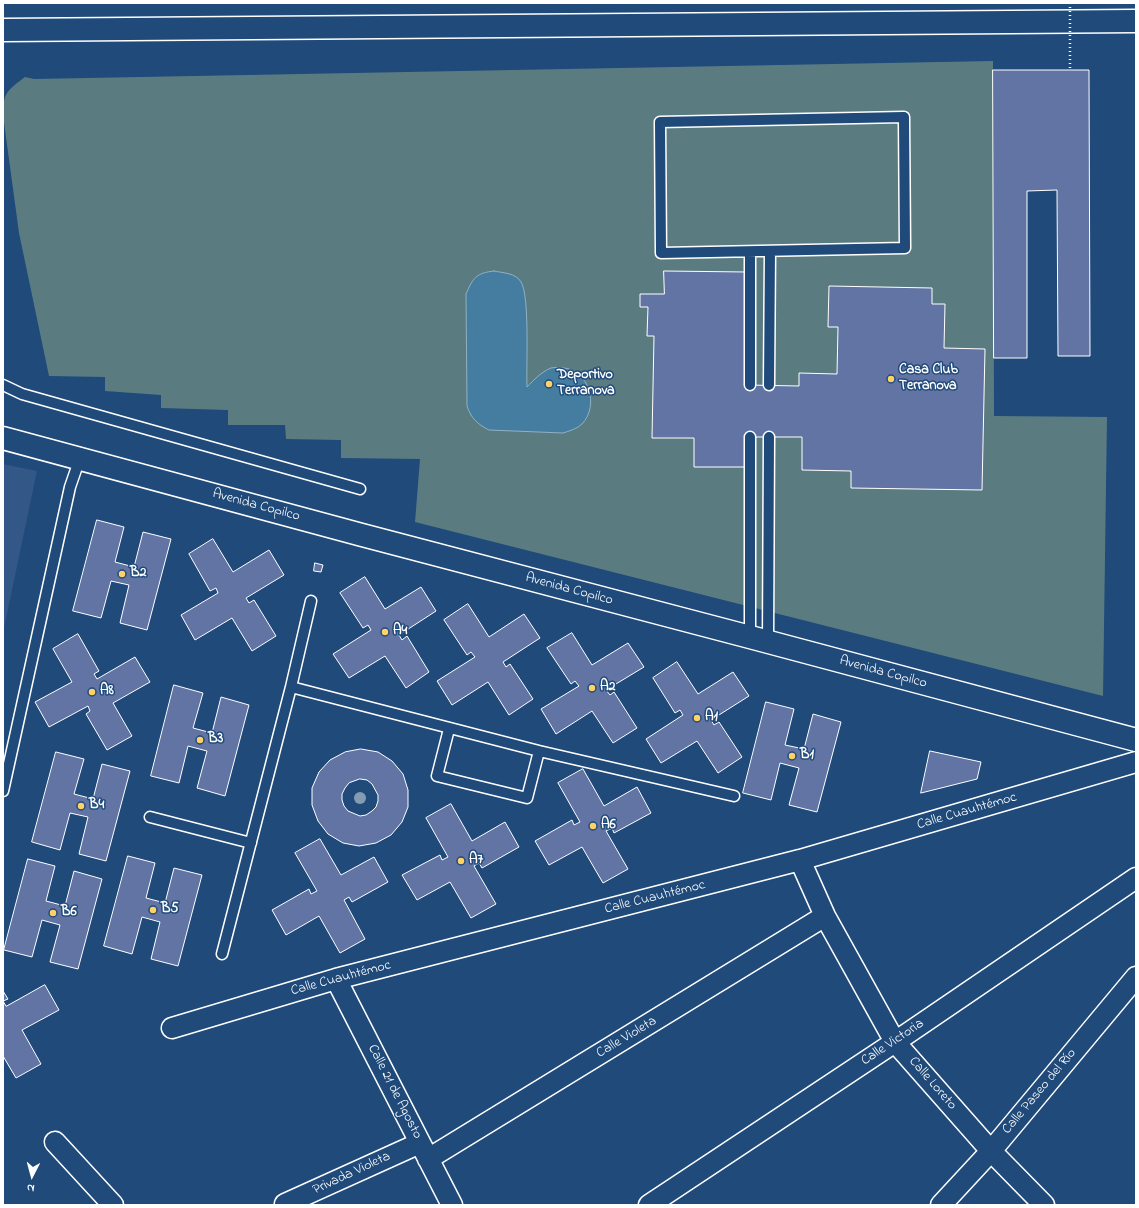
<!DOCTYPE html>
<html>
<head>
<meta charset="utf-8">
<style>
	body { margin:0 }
	#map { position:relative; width:1139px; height:1208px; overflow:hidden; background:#1f4a7a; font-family:"Indie Flower",sans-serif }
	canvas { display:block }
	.frame { position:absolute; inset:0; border:4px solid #fff; pointer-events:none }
	.north { position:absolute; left:12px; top:1156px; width:40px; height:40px; -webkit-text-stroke:3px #1f4a7a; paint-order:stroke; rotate:186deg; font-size:11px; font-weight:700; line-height:16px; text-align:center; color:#fff }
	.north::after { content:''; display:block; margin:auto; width:14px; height:18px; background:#fff; clip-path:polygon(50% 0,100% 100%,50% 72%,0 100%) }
</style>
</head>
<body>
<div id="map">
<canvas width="1139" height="1208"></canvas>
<div class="frame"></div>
<div class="north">N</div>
</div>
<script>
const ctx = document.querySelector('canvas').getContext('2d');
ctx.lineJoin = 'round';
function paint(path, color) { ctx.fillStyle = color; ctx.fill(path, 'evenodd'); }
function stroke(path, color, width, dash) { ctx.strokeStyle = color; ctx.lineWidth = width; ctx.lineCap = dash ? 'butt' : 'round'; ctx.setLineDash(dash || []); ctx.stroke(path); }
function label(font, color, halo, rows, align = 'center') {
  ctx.font = font + ' "Indie Flower",sans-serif'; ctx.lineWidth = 3; ctx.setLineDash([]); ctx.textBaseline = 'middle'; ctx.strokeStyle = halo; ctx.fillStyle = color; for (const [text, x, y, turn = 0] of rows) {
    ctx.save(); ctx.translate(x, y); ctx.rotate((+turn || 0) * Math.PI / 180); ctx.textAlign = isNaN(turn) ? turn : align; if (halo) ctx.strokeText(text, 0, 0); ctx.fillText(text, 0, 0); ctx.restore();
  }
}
paint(new Path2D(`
	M3,464L37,471L3,633Z`), '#335787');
paint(new Path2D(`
	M993,61L994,416L1107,417L1103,696L415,522L420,459L341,458V440L286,439L285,425H228V410L161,408V395L105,391V377L49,376L19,233L3,115C3,92 8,90 25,77L34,79Z`), '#5a7c81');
const water = new Path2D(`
	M494,271C503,273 516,273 521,282C530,296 526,367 527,387C534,380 541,372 551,368C555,367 560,368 564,368C588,370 600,405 582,424C577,429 569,431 563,433L489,430C477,424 471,418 467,406L466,294C473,278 476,273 494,271Z`);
paint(water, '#457da0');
stroke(water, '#8fb1c6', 1);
const building = new Path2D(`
	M993,70H1089L1090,356H1058L1057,190L1027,191V358H994Z
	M664,271L746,272L745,343H748L747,385L799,386V373L837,374L838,327H828L829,286L932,288V304H945L944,348L985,349L982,490L851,488V471L802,470V437H750L746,467H694V438H652L654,336H647L648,307H640V294H664Z
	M97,520L124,527L115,562L134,567L143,532L171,539L147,630L120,623L129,585L111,581L101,618L73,611Z
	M213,539L233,572L269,550L284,575L246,598L249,603L254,600L276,636L252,651L232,618L195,640L181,615L218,593L216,588L210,591L189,554Z
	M315,563L323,565L321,572L314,571Z
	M365,577L385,609L421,587L436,611L399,635L402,640L407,636L429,672L406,688L385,656L349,678L333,654L371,630L368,625L363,628L340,593Z
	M468,604L489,637L524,614L540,638L503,662L506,667L510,664L533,699L509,715L488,682L452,705L437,681L475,657L471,652L467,655L444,620Z
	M572,633L592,665L628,643L644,667L606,690L610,695L614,692L637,728L613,743L592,711L556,734L541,709L579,686L575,681L571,684L547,648Z
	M78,634L99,671L94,674L97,679L135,657L150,682L113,703L132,736L107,750L86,714L90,711L88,706L49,727L35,702L72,682L53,649Z
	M677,662L698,694L733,672L749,696L711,720L714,725L719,722L742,757L718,773L697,741L661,763L646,739L683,715L680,710L675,713L653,678Z
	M174,685L203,693L193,728L212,733L221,697L249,705L225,796L197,788L207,751L188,746L179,783L151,776Z
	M766,702L794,709L785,745L804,749L813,714L841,722L817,812L789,805L799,768L780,763L771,800L743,793Z
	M361,749L378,752L392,761L403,774L408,790V807L402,822L391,835L376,843L359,846L343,843L328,834L318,821L312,805V788L319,772L330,760L345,752ZM360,779L367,780L372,784L378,795V801L376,807L372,811L366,815L360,816L348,811L344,806L342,800V794L345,788L349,783Z
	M930,751L981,762L977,779L921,793Z
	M56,752L84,759L74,794L93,799L102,764L130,771L106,861L79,854L88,817L70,813L60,850L32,842Z
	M583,769L604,806L637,787L651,813L614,833L612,828L606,831L628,869L603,883L582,847L549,865L535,841L572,820L574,825L580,822L558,783Z
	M451,804L472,841L505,822L519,847L482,868L479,863L474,866L496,904L471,918L450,882L417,900L402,875L440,855L442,860L448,857L426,818Z
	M320,839L341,875L374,857L388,882L352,902L349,897L344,900L365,939L340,953L319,916L286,935L272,910L309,889L311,894L317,891L295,853Z
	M128,856L155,863L146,898L165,903L174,868L202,875L178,966L151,959L160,922L142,917L132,954L104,946Z
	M28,859L55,866L46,901L65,906L74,871L102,879L78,969L50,962L60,925L42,920L32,957L4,950Z
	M45,985L59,1010L22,1030L41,1064L16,1078L3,1056V1001L6,1006Z
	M3,991L8,999L3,1001Z`);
paint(building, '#6174a4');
stroke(building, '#fff', 1);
const service = new Path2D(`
	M904,117L905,248L661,253L660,122Z
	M750,252V385
	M3,385L22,394L360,489
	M769,385L770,251
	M750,437V637
	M768,642L769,437
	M291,687L539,751L527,798L437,776L449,729
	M539,751L734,796
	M3,791L70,487L80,458
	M150,817L251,843
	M222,954L291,687L311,601`);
const minor = new Path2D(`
	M800,860L825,916L895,1042L991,1151L1044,1205
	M336,979L452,1205
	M172,1028L336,979L800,860L1136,762
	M55,1142L113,1205
	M428,1159L825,916
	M285,1204L420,1143
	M649,1205L895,1042L1136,878
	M941,1205L991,1151L1136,977`);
const secondary = new Path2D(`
	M3,30L1136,21`);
const primary = new Path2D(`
	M3,438L362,535L750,637L1136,740`);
stroke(service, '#fff', 13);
stroke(minor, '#fff', 23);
stroke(secondary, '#fff', 25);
stroke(primary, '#fff', 25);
stroke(service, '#1f4a7a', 10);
stroke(minor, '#1f4a7a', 20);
stroke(secondary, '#1f4a7a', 22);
stroke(primary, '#1f4a7a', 22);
stroke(new Path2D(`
	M1070,3V70`), '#fff', 2.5, [1, 3]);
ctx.fillStyle = '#849bb2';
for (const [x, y] of [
	[360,798]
]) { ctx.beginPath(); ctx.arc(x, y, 6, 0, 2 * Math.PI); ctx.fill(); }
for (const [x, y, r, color] of [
	[891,379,4,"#ffd166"],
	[549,384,4,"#ffd166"],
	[122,574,4,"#ffd166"],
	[385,632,4,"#ffd166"],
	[592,688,4,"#ffd166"],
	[92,692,4,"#ffd166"],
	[697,718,4,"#ffd166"],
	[200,740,4,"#ffd166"],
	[792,756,4,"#ffd166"],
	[81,806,4,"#ffd166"],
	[593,826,4,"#ffd166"],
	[461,861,4,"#ffd166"],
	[153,910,4,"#ffd166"],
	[53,913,4,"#ffd166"]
]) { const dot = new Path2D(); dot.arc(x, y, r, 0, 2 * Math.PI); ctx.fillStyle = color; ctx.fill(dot); stroke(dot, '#1f4a7a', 1.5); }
label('bold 14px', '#fff', '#1f4a7a', [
	["Casa Club",899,371],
	["Terranova",899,387],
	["Deportivo",557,376],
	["Terranova",557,392],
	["B2",130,574],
	["A4",393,632],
	["A2",600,688],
	["A8",100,692],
	["A1",705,718],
	["B3",208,740],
	["B1",800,756],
	["B4",89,806],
	["A6",601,826],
	["A7",469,861],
	["B5",161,910],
	["B6",61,913]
], 'left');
label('14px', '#fff', '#1f4a7a', [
	["Avenida Copilco",256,506,15],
	["Avenida Copilco",569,590,15],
	["Avenida Copilco",883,673,15],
	["Calle Cuauhtémoc",967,812,-16],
	["Calle Cuauhtémoc",655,898,-14],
	["Calle Cuauhtémoc",341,979,-15],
	["Calle Violeta",627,1038,-31],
	["Calle Victoria",893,1043,-34],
	["Calle Loreto",932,1084,49],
	["Calle 21 de Agosto",394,1092,63],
	["Calle Paseo del Río",1040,1092,-50],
	["Privada Violeta",352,1174,-25]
]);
</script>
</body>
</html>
